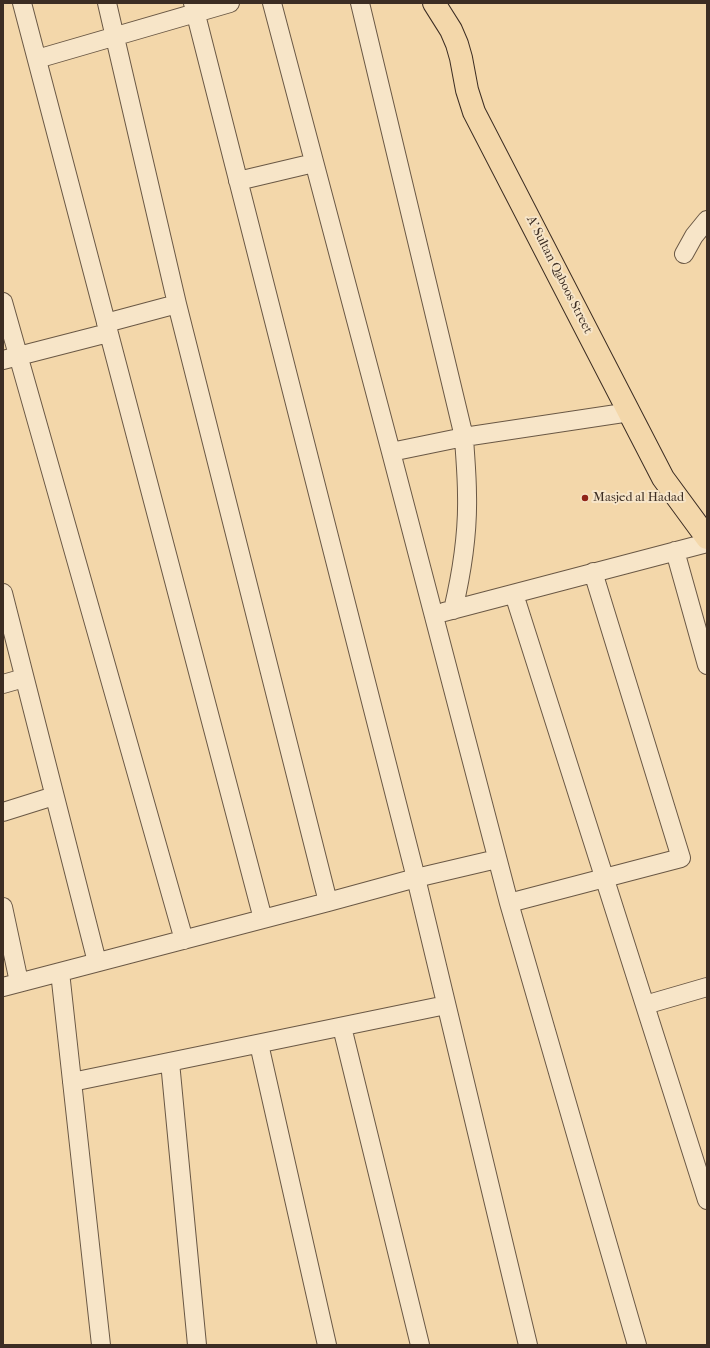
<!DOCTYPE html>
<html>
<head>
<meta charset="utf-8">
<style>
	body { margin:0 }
	#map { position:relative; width:710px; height:1348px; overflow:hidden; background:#f3d7aa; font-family:"IM FELL French Canon",serif }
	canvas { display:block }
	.frame { position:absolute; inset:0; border:4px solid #3c2d23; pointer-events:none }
</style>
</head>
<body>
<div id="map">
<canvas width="710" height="1348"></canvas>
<div class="frame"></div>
</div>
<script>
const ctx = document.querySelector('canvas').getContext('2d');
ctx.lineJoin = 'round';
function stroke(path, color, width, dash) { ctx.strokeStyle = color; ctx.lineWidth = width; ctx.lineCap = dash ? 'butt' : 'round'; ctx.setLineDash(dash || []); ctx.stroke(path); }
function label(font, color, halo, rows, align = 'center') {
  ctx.font = font + ' "IM FELL French Canon",serif'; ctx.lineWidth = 4; ctx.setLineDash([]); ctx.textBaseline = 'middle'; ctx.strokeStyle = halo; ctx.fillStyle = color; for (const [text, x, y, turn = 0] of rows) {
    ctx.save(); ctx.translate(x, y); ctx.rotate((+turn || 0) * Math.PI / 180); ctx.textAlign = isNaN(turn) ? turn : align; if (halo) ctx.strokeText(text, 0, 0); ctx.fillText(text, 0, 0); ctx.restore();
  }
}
const minor = new Path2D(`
	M22,3L263,919
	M107,3L177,304L328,902
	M193,3L416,878L528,1345
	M272,3L391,452L509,903L637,1345
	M360,3L464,437C465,456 467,475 467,495C468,533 462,572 453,610
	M37,59L230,3
	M238,181L314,163
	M684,254L694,236L707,220
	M3,302L184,940
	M106,323L177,304
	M3,360L108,333
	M391,452L464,437L630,412
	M675,551L707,665
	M3,593L97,962
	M514,594L707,1200
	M444,612L707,543
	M3,684L24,678
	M3,812L54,796
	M509,903L681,858L593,572
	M3,907L19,982
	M60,972L101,1345
	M3,987L328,902L416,878L497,859
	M645,1005L707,987
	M342,1027L420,1345
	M259,1044L327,1345
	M170,1062L197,1345
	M72,1082L446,1005`);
const primary = new Path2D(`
	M434,3L451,30L457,44L461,58L467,90L474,112L663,478L707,538`);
stroke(minor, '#6a5845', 20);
stroke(primary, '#3c2d23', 24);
stroke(minor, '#f7e5c8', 18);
stroke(primary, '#f3d7aa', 22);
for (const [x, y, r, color] of [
	[585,498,4,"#8f2418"]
]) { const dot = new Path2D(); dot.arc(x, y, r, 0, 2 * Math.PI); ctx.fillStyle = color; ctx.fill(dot); stroke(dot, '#f7e5c8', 1.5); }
label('13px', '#3c2d23', '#f7e5c8', [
	["A' Sultan Qaboos Street",559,275,63]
]);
label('13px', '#3c2d23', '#f7e5c8', [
	["Masjed al Hadad",593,498]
], 'left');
</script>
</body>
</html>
